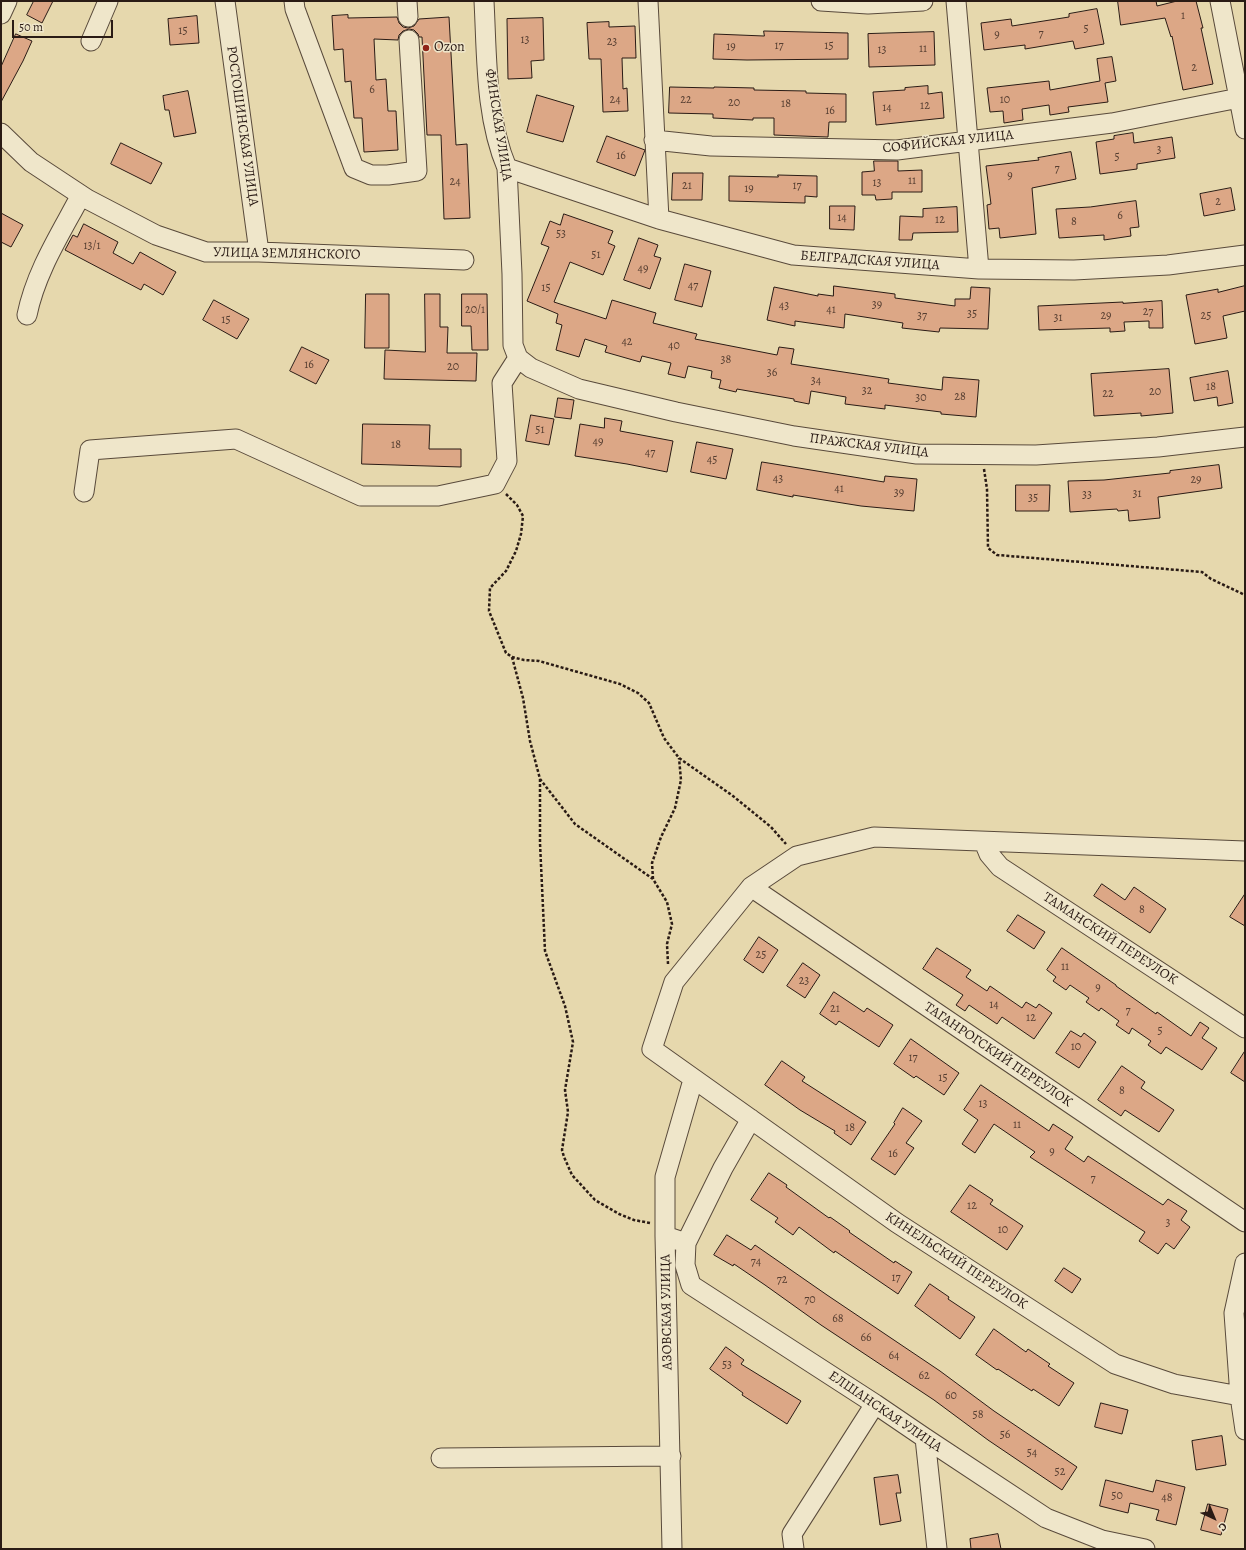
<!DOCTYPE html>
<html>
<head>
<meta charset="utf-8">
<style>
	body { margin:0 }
	#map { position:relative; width:1246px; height:1550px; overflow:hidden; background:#e6d8ad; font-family:Alegreya,serif }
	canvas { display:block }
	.frame { position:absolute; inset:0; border:2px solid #2a1b15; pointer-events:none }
	.north { position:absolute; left:1194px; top:1498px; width:40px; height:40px; -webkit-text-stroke:3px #efe6ca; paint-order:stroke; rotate:136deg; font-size:11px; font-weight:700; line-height:16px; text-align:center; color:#2a1b15 }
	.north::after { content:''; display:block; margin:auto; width:14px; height:18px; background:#2a1b15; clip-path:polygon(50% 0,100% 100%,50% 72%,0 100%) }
	.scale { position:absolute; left:12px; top:20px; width:101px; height:18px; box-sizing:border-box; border:2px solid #2a1b15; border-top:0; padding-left:5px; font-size:12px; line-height:14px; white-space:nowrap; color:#2a1b15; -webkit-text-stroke:3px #efe6ca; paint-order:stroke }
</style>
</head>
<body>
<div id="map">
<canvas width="1246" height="1550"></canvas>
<div class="frame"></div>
<div class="north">С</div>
<div class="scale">50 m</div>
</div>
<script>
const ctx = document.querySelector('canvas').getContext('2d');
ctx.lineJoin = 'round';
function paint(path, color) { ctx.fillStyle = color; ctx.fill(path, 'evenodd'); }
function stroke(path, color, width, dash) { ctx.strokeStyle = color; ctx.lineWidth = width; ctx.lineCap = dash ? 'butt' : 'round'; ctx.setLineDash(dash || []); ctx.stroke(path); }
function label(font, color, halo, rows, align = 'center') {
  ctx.font = font + ' Alegreya,serif'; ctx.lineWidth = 3; ctx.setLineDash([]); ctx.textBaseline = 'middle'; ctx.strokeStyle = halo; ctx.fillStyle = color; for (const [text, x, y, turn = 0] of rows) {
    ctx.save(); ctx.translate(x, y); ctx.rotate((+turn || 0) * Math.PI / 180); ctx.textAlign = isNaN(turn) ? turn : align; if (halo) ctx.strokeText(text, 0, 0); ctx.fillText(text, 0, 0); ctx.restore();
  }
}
const building = new Path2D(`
	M34,1H53L42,23L27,15Z
	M1118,1H1156L1157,6L1177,1H1196L1203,28H1201L1213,84L1183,90L1172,36L1171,37L1165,18L1121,25Z
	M1097,9L1104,44L1075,49L1073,41L1025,49V45L984,50L981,23L1011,19L1012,26L1069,17V14Z
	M348,15V18L397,17L399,23L403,27L408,28L414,26L419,19L449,17L456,145L467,144L470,218L444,219L441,135H427L422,37H419L418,34L414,30L409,29L403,31L399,35L398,40L374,39L376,80L386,79L388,111H396L398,150L364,152L362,118H354L351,81L345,82L343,49L334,50L332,16Z
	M197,16L199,43L170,45L168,19Z
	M543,18L544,60L531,61L532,78L508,79L507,19Z
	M609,22V27L635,26L636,58H622L623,89L627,88L628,111L603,112L601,59H589L587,23Z
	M764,31L848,33V59L747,60L713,59L714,34L764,36Z
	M934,32L935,65L869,67L868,34Z
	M16,34L32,41L23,61L1,102V67Z
	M1112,57L1116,81L1105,83L1108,102L1068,107L1069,112L1050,115L1049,105L1022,109L1023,120L1004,123L1003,111L990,112L987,88L1049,81L1050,90L1100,81L1097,59Z
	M928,86V94L942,92L944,118L876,125L873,92L905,90V88Z
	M670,87L714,88V87L754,88V90L806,91V93L846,94V122H829L828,137L774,135V118H753V120L713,118V114L669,113Z
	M188,91L196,133L174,137L169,110H165L163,96Z
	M537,95L574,106L563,142L527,132Z
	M1133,133L1134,143L1172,137L1175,158L1137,164V169L1100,174L1096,142L1114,139V136Z
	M607,136L645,150L635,176L597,162Z
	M121,143L162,163L151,184L111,164Z
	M1071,152L1076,179L1032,188L1036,234L1000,238L999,228L989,229L987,205L991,204L986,166L1039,160L1038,158Z
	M874,161H898V171L922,170V192H892V199L876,200L875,195H862V172L874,171Z
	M673,173H703L702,200H672Z
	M778,175L817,176V197L805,196V203L729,201V176L778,177Z
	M1231,188L1235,210L1204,216L1200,194Z
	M1136,201L1139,227L1130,228L1131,236L1104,240V235L1059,238L1056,209L1090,207Z
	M830,206H855L854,230L830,229Z
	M957,207L958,232L913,233L912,240H899L900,216L923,217V209Z
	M1,213L23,225L11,247L1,242Z
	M564,214L613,231L608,243L615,246L603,275L570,262L554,302L606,319L612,300L656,313L653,323L697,334L695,339L777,355L779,347L794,349L791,364L889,379L888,383L942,390L943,377L979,380L976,417L941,414V412L885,405V409L845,404L846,397L811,391L809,404L794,401V399L737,389L736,392L719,388L721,380L711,378L712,371L688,366L685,378L668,374L671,363L642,356L640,362L605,352L607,346L585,339L579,357L556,350L562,325L556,323L558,314L527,301L549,247L541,244L550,221L560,225Z
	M84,224L118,242L113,253L133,264L140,252L176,272L163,295L144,284L141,290L65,250L73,235L77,237Z
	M639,238L658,245L654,256L661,258L650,289L624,280Z
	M685,264L711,271L702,307L675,300Z
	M834,286L895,294V298L955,306V299H970L971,287L990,288L988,329L940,328L939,332L902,328L903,323L845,314L844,328L795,321V326L767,320L774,287L818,296V294L833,296Z
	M1245,286V311L1223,316L1227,338L1195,344L1186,295L1218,289V292Z
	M366,294H389V348H365Z
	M425,294H440V327H448L447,353H477L476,381L384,379L385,350L425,352Z
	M462,294H487L488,350H472L471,326H462Z
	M214,300L249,319L237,339L203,320Z
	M1162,301L1163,328H1149V321L1124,322L1125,331L1110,332V328L1039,330L1038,306L1123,302V303Z
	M302,347L329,360L316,384L290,371Z
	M1169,369L1173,413L1141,416V413L1094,416L1091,374Z
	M1228,371L1233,403L1218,406L1217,397L1194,401L1190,378Z
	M558,398L574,400L571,419L555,417Z
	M531,415L554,419L549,445L526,441Z
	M605,418L622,421L620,431L673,441L667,472L627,464L575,456L580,424L604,428Z
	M363,424L430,425L429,449H461V467L362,464Z
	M697,442L733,449L726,479L691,472Z
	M762,462L884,482L885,476L917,479L914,511L861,506L793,495V497L757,490Z
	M1219,465L1222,488L1158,497L1160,518L1129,521L1128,510L1118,511L1117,509L1070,512L1068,481L1104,480L1170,473V471Z
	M1016,485H1050L1049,511H1016Z
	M1102,884L1125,900L1134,887L1166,909L1150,933L1094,896Z
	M1245,894V926L1230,917Z
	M1018,915L1045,932L1034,949L1007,931Z
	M759,937L778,950L763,973L744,960Z
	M937,948L971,970L966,977L987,991L990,986L1022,1008L1026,1002L1036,1008L1039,1004L1052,1013L1034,1039L1002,1017L997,1024L969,1005L965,1011L956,1005L963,995L923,969Z
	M1062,948L1116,985V986L1156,1014L1157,1012L1191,1036L1200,1022L1209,1028L1202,1038L1217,1048L1202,1070L1166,1047L1161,1054L1148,1045L1151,1041L1132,1028L1129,1034L1116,1025L1119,1021L1101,1008L1099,1011L1086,1002L1089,998L1070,985L1066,990L1053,981L1056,977L1047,970Z
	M803,963L820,975L805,998L787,986Z
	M834,992L864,1012L867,1008L893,1025L879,1047L839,1021L836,1025L820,1014Z
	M1071,1031L1081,1037L1084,1033L1096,1042L1079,1068L1056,1053Z
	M911,1039L959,1073L944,1095L916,1076L914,1078L894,1064Z
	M1245,1051V1082L1231,1073Z
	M782,1061L805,1077L802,1081L866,1122L851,1145L834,1133L835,1131L800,1110L765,1085Z
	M1122,1066L1145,1082L1141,1088L1174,1110L1159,1132L1125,1110L1121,1116L1098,1100Z
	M981,1085L1049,1131L1053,1124L1073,1137L1065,1149L1084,1162L1088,1156L1163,1205L1168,1199L1187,1211L1181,1220L1190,1227L1174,1249L1166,1243L1158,1254L1139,1241L1145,1232L1030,1157L1035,1152L994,1124L975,1153L962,1144L978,1120L964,1110Z
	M903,1108L922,1121L906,1143L914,1148L895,1175L871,1159L895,1124L894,1123Z
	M769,1173L787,1185L786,1187L829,1218L830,1217L850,1231L849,1232L894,1263L895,1261L912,1272L898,1294L835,1251L834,1253L799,1227L793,1235L775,1222L778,1218L751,1200Z
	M970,1185L993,1200L990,1204L1023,1226L1007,1250L951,1212Z
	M727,1235L751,1250L755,1245L827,1295L940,1371L994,1411L1077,1467L1062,1490L988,1440L934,1400L821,1325L765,1285L734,1264L733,1266L714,1255Z
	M1064,1268L1081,1279L1072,1293L1055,1281Z
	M930,1284L949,1297L948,1299L975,1317L960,1339L915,1306Z
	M994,1329L1026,1352L1028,1349L1050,1364L1048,1366L1074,1383L1059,1406L1033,1389L1032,1391L998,1369L997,1370L976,1355Z
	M726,1347L744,1360L741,1364L801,1401L787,1424L742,1395L743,1393L710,1369Z
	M1101,1403L1128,1410L1122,1434L1095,1427Z
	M1222,1436L1226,1465L1196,1470L1192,1441Z
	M898,1475L901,1493H896L901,1521L880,1525L874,1478Z
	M1106,1480L1153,1492L1156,1480L1185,1487L1176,1525L1156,1520L1159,1510L1130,1503L1128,1513L1100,1506Z
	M1208,1504L1228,1509L1221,1535L1201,1530Z
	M998,1534L1001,1549H971L970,1539Z`);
paint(building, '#dca786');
stroke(building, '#2a1b15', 1);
const minor = new Path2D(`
	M225,1L259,252
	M294,1L295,9L354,168L371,175H388L417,171L409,40
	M407,1L408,17
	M484,1C487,56 485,116 507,168L512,274L513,345L518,358L531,368L579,389L676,412L794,436L917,454L1036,455L1158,447L1245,437
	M648,1L659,219
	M821,1L868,4L923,1
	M956,1L979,269
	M1220,1L1245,129
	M1,14L7,1
	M91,41L108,1
	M1,133L31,162L87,199L156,235L206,252H259L464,260
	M654,140L711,146L897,150L1112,123L1239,98
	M507,168L659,219L793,255L979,269L1074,270L1168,265L1245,255
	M27,315C36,271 61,233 81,195
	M84,492L90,450L236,439L361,496H438L495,484L507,461L502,383L518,358
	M984,842L989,854L1000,867L1245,1028
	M751,887L1245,1222
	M665,1236L686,1243L685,1265L691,1285L875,1404L925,1438L1046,1518L1102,1540L1145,1549
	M686,1243L723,1168L751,1119
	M1245,1263L1234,1313L1240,1396L1245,1430
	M1240,1396L1174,1384L1115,1364L897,1223L652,1049L674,982L751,887L797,856L874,837L1245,851
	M925,1438L937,1549
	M441,1458L671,1456
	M672,1549L665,1236V1177L693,1080
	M794,1549L792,1534L875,1404`);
stroke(minor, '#594a3b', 21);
stroke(new Path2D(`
	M984,469L987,489L988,548L997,555L1202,572L1211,579L1245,595
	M506,494L517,505L523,516L521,534L516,551L506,571L490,588L489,611L506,653L512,657L524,660L539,661L620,684L638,693L649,703L664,738L679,758L733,796L771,827L786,844
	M512,657L523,698L530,741L540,779L575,824L653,879L667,902L672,924L667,944L668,964
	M540,779V843L545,951L565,1006L573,1042L565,1090L568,1112L562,1150L564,1157L572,1175L595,1200L619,1214L634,1220L650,1223
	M653,879L652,863L661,837L675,808L681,780L679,758`), '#2a1b15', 2.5, [3, 2]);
stroke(minor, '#efe6ca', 19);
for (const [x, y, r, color] of [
	[426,48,4,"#8f2418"]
]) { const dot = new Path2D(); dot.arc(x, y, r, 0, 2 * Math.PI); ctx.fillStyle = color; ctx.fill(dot); stroke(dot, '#efe6ca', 1.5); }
label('12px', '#563e31', null, [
	["1",1183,16],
	["5",1086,29],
	["15",183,31],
	["7",1041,34],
	["9",997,35],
	["13",525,40],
	["23",612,42],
	["17",779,46],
	["15",829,46],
	["19",731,47],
	["11",923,49],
	["13",882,50],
	["2",1194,68],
	["6",372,90],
	["24",615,100],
	["22",686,100],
	["10",1005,100],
	["20",734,103],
	["18",786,104],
	["12",925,106],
	["14",887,108],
	["16",830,111],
	["3",1159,150],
	["16",621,156],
	["5",1117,157],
	["7",1057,169],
	["9",1010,176],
	["11",912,181],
	["24",455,182],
	["13",877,183],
	["21",687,186],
	["17",797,186],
	["19",749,189],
	["2",1218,202],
	["6",1120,216],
	["14",842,218],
	["12",940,220],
	["8",1074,222],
	["53",561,234],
	["13/1",92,246],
	["51",596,255],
	["49",643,269],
	["47",693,286],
	["15",546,288],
	["39",877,305],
	["43",784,306],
	["20/1",475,310],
	["41",831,310],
	["27",1148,312],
	["35",972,314],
	["37",922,316],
	["29",1106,316],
	["25",1206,316],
	["31",1058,318],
	["15",226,320],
	["42",627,342],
	["40",674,346],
	["38",726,360],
	["16",309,365],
	["20",453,367],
	["36",772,373],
	["34",816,381],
	["18",1211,387],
	["32",867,391],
	["20",1155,392],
	["22",1108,394],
	["28",960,397],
	["30",921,398],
	["51",540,430],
	["49",598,442],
	["18",396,445],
	["47",650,453],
	["45",712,460],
	["43",778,479],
	["29",1196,480],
	["41",839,489],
	["39",899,493],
	["31",1137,494],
	["33",1087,495],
	["35",1033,498],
	["8",1142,910],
	["25",761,955],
	["11",1065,967],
	["23",804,981],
	["9",1098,988],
	["14",994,1005],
	["21",835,1009],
	["7",1128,1011],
	["12",1031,1018],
	["5",1160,1031],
	["10",1076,1047],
	["17",913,1058],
	["15",943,1078],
	["8",1122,1091],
	["13",983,1104],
	["11",1017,1125],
	["18",850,1128],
	["9",1052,1152],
	["16",893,1154],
	["7",1093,1179],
	["12",972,1206],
	["3",1168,1223],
	["10",1003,1230],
	["74",756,1262],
	["17",896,1278],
	["72",782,1280],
	["70",810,1300],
	["68",838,1319],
	["66",866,1338],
	["64",894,1356],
	["53",727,1365],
	["62",924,1376],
	["60",951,1396],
	["58",978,1415],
	["56",1005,1435],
	["54",1032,1453],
	["52",1060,1472],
	["50",1117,1496],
	["48",1167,1498]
]);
label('14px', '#2a1b15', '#efe6ca', [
	["Ozon",434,48]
], 'left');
label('14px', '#2a1b15', '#efe6ca', [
	["ФИНСКАЯ УЛИЦА",498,125,81],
	["РОСТОШИНСКАЯ УЛИЦА",242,126,82],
	["СОФИЙСКАЯ УЛИЦА",948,142,-6],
	["УЛИЦА ЗЕМЛЯНСКОГО",287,254,1],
	["БЕЛГРАДСКАЯ УЛИЦА",870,261,4],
	["ПРАЖСКАЯ УЛИЦА",869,446,7],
	["ТАМАНСКИЙ ПЕРЕУЛОК",1110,939,33],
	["ТАГАНРОГСКИЙ ПЕРЕУЛОК",998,1055,34],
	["КИНЕЛЬСКИЙ ПЕРЕУЛОК",956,1261,33],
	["АЗОВСКАЯ УЛИЦА",667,1312,-91],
	["ЕЛШАНСКАЯ УЛИЦА",885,1412,34]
]);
</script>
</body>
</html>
